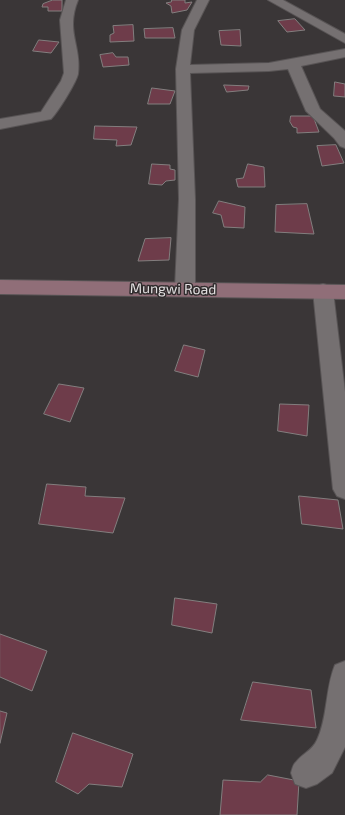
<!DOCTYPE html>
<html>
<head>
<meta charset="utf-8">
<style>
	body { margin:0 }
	canvas { display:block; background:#3a3637 }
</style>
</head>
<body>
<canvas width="345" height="815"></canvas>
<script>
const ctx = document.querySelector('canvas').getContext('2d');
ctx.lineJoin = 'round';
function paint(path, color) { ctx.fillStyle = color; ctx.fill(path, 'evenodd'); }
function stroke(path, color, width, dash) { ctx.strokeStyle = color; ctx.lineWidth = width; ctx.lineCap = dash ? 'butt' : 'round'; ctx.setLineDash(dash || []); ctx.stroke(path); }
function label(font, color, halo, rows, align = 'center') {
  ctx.font = font + ' "Exo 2",sans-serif'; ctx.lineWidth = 3; ctx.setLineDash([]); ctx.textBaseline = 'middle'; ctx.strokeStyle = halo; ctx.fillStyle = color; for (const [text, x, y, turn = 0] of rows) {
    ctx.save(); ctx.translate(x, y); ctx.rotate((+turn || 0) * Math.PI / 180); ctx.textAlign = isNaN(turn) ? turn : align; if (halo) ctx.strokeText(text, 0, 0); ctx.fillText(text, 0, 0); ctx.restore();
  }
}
const building = new Path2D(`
	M53,0H62V11H48V7H42L43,4Z
	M172,0H185V3L192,2L187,10L172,13L171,6L166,3L171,2Z
	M295,19L305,30L287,32L278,21Z
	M133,25L134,41L110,42V35L114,33L113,26Z
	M173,28L175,38H145L144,29Z
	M240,30L241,46L221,45L219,31Z
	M39,40L59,42L51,53L33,51Z
	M113,53L116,57H128L129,65L103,67L100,55Z
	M335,82L345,84V97L334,96Z
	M224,85L249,86L248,90L227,92Z
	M152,88L175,91L170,104H148Z
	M291,116H313L319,132L297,133V128L293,127L290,122Z
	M95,126L137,127L131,145L116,146L117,140L94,139Z
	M336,145L344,163L322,166L317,146Z
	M152,164L170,165V169L175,170V180L166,181L162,185L149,184Z
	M248,164L264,167L265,187H238L236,179L243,178Z
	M219,201L245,207L244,228L224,227L221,215L213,213Z
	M307,204L314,234L275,232L276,205Z
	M171,238L169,260L138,261L145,239Z
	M184,345L205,350L198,377L175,371Z
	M59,384L84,388L70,422L44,414Z
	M280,404L309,405L307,436L278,431Z
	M47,484L86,487L85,496L125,498L113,533L39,524Z
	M299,496L338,500L343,529L302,524Z
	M175,598L217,604L212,633L172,625Z
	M0,634L47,651L32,691L0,677Z
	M253,682L311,690L316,728L241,720Z
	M0,711L7,713L0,743Z
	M73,733L133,754L122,787L89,784L78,794L56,782Z
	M268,775L299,781L297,815H220L223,780L260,782Z`);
paint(building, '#6e3c4a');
stroke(building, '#827e7e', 1);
const minor = new Path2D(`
	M66,0H78C65,32 82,46 78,74C76,83 58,112 51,119L0,129V119L41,112L61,81L64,73L60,20Z
	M197,0H209L194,30L190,65L269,63L345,49V57L301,66L320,109L345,131V148L340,146L334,138L306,111L288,69L269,71L190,73L195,199V288L192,293L185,295L178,293L175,288L179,199L176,69L182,30Z
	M268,0H283L345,34V43Z
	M323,284L330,286L333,291L345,392V499L337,496L333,489L313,291L316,286Z
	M345,661V747L332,773L317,784L306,788L295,784L291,773C292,770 293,764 296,762C303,753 312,751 317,740C328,717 325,689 335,665Z`);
const secondary = new Path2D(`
	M0,280L345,285V299L0,294Z`);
stroke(minor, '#585455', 2);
stroke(secondary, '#585455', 2);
paint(minor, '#757071');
paint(secondary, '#906e78');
label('14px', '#e4e1e2', '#302c2d', [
	["Mungwi Road",173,289,1]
]);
</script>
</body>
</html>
